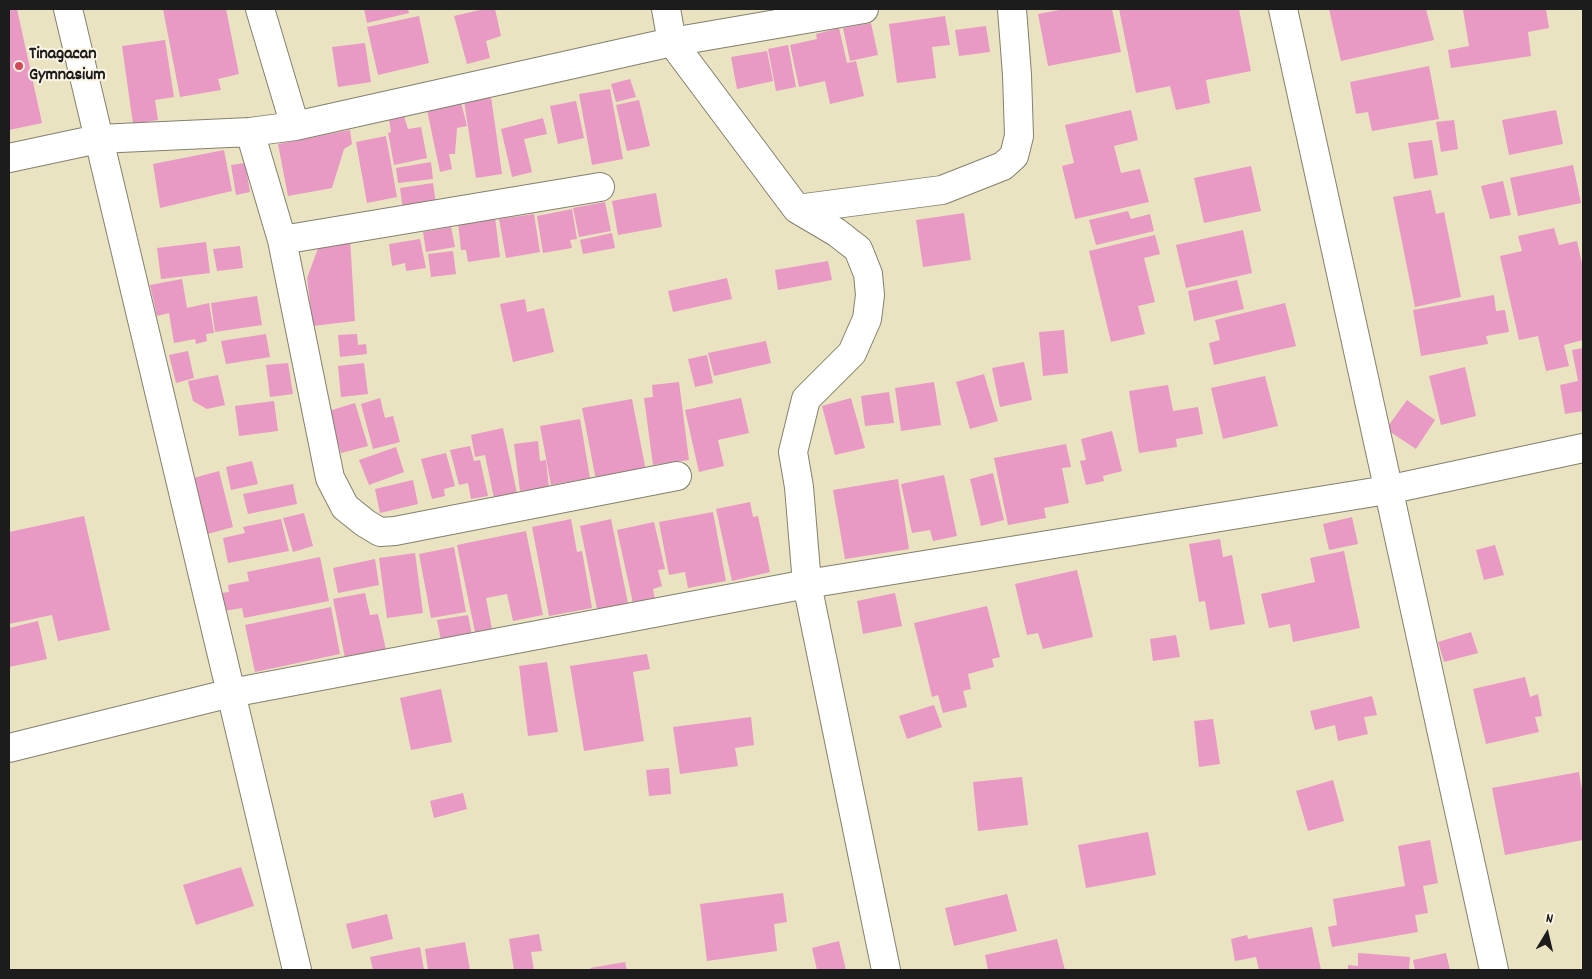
<!DOCTYPE html>
<html>
<head>
<meta charset="utf-8">
<style>
	body { margin:0 }
	#map { position:relative; width:1592px; height:979px; overflow:hidden; background:#eae3c1; font-family:Dekko,sans-serif }
	canvas { display:block }
	.frame { position:absolute; inset:0; border:10px solid #1c1c1c; pointer-events:none }
	.north { position:absolute; left:1522px; top:909px; width:50px; height:50px; -webkit-text-stroke:4px #fcf5e5; paint-order:stroke; rotate:9deg; font-size:14px; font-weight:700; line-height:20px; text-align:center; color:#1c1c1c }
	.north::after { content:''; display:block; margin:auto; width:18px; height:22px; background:#1c1c1c; clip-path:polygon(50% 0,100% 100%,50% 72%,0 100%) }
</style>
</head>
<body>
<div id="map">
<canvas width="1592" height="979"></canvas>
<div class="frame"></div>
<div class="north">N</div>
</div>
<script>
const ctx = document.querySelector('canvas').getContext('2d');
ctx.lineJoin = 'round';
function paint(path, color) { ctx.fillStyle = color; ctx.fill(path, 'evenodd'); }
function stroke(path, color, width, dash) { ctx.strokeStyle = color; ctx.lineWidth = width; ctx.lineCap = dash ? 'butt' : 'round'; ctx.setLineDash(dash || []); ctx.stroke(path); }
function label(font, color, halo, rows, align = 'center') {
  ctx.font = font + ' Dekko,sans-serif'; ctx.lineWidth = 4; ctx.setLineDash([]); ctx.textBaseline = 'middle'; ctx.strokeStyle = halo; ctx.fillStyle = color; for (const [text, x, y, turn = 0] of rows) {
    ctx.save(); ctx.translate(x, y); ctx.rotate((+turn || 0) * Math.PI / 180); ctx.textAlign = isNaN(turn) ? turn : align; if (halo) ctx.strokeText(text, 0, 0); ctx.fillText(text, 0, 0); ctx.restore();
  }
}
paint(new Path2D(`
	M9,9H17L42,123L9,130Z
	M163,9H226L239,74L218,79L221,90L180,97Z
	M364,9H408L409,13L367,23Z
	M484,9H495L501,36L486,41L490,58L467,64L454,16Z
	M1065,9H1112L1121,52L1048,66L1038,14Z
	M1119,9H1239L1251,71L1206,80L1210,103L1176,110L1170,86L1136,93Z
	M1329,9H1426L1434,40L1341,61Z
	M1472,9H1546L1549,28L1528,32L1531,56L1451,68L1448,50L1469,46L1463,10Z
	M419,16L429,63L378,75L367,27Z
	M945,16L950,45L932,47L936,78L897,83L889,24Z
	M871,23L878,55L850,61L843,28Z
	M986,26L990,52L959,56L955,30Z
	M839,28L847,63L856,61L864,96L830,104L825,81L799,87L790,45L817,39L816,34Z
	M165,40L174,97L155,100L158,120L133,124L122,46Z
	M365,43L371,82L338,87L332,47Z
	M788,45L796,87L776,91L768,49Z
	M767,51L773,81L737,89L731,57Z
	M1429,66L1439,119L1372,131L1368,112L1356,114L1350,82Z
	M630,79L636,97L616,102L611,84Z
	M610,89L623,159L592,165L579,94Z
	M491,97L502,174L476,178L464,101Z
	M639,100L650,146L627,151L616,105Z
	M576,101L584,138L558,144L550,106Z
	M461,102L467,126L457,128L455,154H449L452,169L440,172L427,110Z
	M1131,110L1138,140L1114,146L1121,173L1140,169L1149,202L1075,219L1062,166L1074,163L1065,125Z
	M1556,110L1563,144L1509,155L1502,120Z
	M404,116L408,129L421,127L427,158L394,165L388,133L391,132L389,119Z
	M543,118L547,134L524,139L532,172L512,177L501,129Z
	M1454,120L1458,149L1441,152L1436,122Z
	M350,130L352,144L344,149L332,188L288,196L278,144Z
	M386,136L397,197L367,203L356,142Z
	M1432,140L1438,175L1414,179L1408,143Z
	M224,150L232,191L160,208L153,164Z
	M431,162L433,179L398,183L396,168Z
	M245,163L250,192L236,195L231,165Z
	M1573,165L1581,203L1518,216L1510,178Z
	M1251,166L1261,211L1204,223L1194,178Z
	M1503,181L1511,215L1490,219L1481,186Z
	M433,183L436,204L403,210L400,188Z
	M1431,190L1436,214L1444,212L1461,297L1415,307L1393,197Z
	M656,193L662,227L618,235L612,201Z
	M605,202L611,231L579,237L573,208Z
	M572,209L577,239L570,240L572,248L543,253L537,216Z
	M1128,211L1131,219L1150,214L1154,231L1096,245L1089,220Z
	M964,213L971,260L923,267L916,220Z
	M534,214L540,252L506,258L499,219Z
	M495,217L500,257L468,262L466,250H461L458,222Z
	M451,227L455,247L426,252L423,232Z
	M1554,228L1559,245L1577,241L1583,268V340L1564,345L1569,366L1546,371L1538,336L1519,340L1500,256L1522,251L1518,236Z
	M1243,230L1252,273L1186,288L1176,245Z
	M612,233L615,248L583,254L580,240Z
	M1155,235L1160,254L1144,258L1155,302L1138,306L1145,334L1111,342L1089,251Z
	M350,238L355,321L313,326L307,278L320,243Z
	M420,239L426,268L406,271L405,263L392,266L389,244Z
	M206,242L210,273L161,279L157,248Z
	M240,246L243,268L217,271L213,249Z
	M453,251L456,274L431,277L428,254Z
	M828,261L832,280L778,290L775,270Z
	M727,278L732,299L673,312L668,291Z
	M182,279L187,308L209,303L214,333L206,334L207,341L196,344L195,339L174,343L169,313L157,316L150,285Z
	M1237,280L1244,309L1194,321L1188,291Z
	M1494,295L1496,311L1505,310L1509,332L1486,336L1488,344L1421,356L1413,310Z
	M257,296L262,325L215,332L211,303Z
	M525,299L527,312L544,308L554,352L513,362L500,304Z
	M1285,303L1296,346L1214,365L1209,343L1220,340L1215,320Z
	M1064,330L1068,373L1043,376L1039,332Z
	M266,334L270,357L226,364L221,341Z
	M357,334L358,345L366,344L367,354L340,357L338,335Z
	M766,341L771,363L714,376L708,353Z
	M1583,348V411L1565,414L1560,385L1578,381L1572,350Z
	M188,351L194,378L176,383L169,355Z
	M707,355L713,383L695,387L688,359Z
	M1024,362L1032,400L1000,407L992,368Z
	M288,363L293,394L270,397L266,365Z
	M364,363L368,394L341,397L338,366Z
	M1465,367L1476,416L1441,425L1429,376Z
	M984,374L998,421L970,429L956,382Z
	M218,375L225,405L207,409L193,401L188,381Z
	M1265,376L1278,426L1223,439L1211,388Z
	M679,382L689,460L653,465L644,398L653,397L652,385Z
	M934,382L941,425L901,431L895,388Z
	M1168,385L1173,411L1198,407L1203,434L1176,439L1177,447L1139,453L1129,391Z
	M889,392L894,423L865,426L861,396Z
	M380,398L385,418L393,416L400,442L373,449L361,404Z
	M741,398L749,433L718,440L724,466L699,472L685,410Z
	M851,398L865,448L835,455L822,406Z
	M632,399L646,471L596,480L582,408Z
	M1407,400L1435,420L1416,449L1386,429Z
	M274,401L278,431L239,436L235,406Z
	M355,403L368,446L341,453L329,411Z
	M580,419L590,478L551,485L540,426Z
	M503,428L518,498L495,503L485,455L475,457L471,435Z
	M1112,431L1122,471L1103,476L1104,481L1086,485L1080,461L1086,460L1081,439Z
	M538,441L540,461L546,460L549,488L520,491L514,444Z
	M1066,444L1071,467L1062,468L1069,503L1044,508L1046,518L1008,525L994,458Z
	M470,446L474,461L480,460L488,496L471,499L468,483L459,485L450,450Z
	M396,447L404,472L369,485L359,460Z
	M446,453L455,486L444,489L445,496L432,499L421,459Z
	M252,461L258,484L231,490L226,467Z
	M219,471L233,527L204,535L190,479Z
	M993,473L1004,520L981,526L970,479Z
	M944,475L957,536L933,541L930,530L912,533L901,484Z
	M898,479L909,549L845,559L833,490Z
	M413,480L418,504L380,513L375,489Z
	M293,484L297,504L248,514L243,494Z
	M750,502L753,517L758,516L770,572L732,581L716,509Z
	M713,512L726,581L688,588L685,572L669,575L659,522Z
	M304,513L313,546L293,552L283,518Z
	M84,516L110,630L58,641L52,615L9,624V532Z
	M1352,517L1358,544L1329,550L1323,524Z
	M281,519L289,551L228,563L223,538L245,533L243,527Z
	M571,519L577,552L582,551L592,608L549,616L532,527Z
	M611,519L629,608L598,614L580,526Z
	M654,522L665,569L658,570L662,586L653,589L656,604L634,608L617,530Z
	M526,531L543,615L513,621L507,594L486,598L492,629L475,632L457,545Z
	M1220,539L1223,557L1232,555L1245,624L1210,630L1205,601L1199,602L1189,544Z
	M1495,545L1504,575L1484,580L1476,550Z
	M454,547L466,612L431,618L419,554Z
	M1344,551L1360,628L1293,642L1290,624L1269,628L1261,594L1315,582L1310,558Z
	M415,553L423,613L387,618L379,558Z
	M320,557L329,601L244,618L242,608L224,611L221,593L229,592L228,585L249,581L247,572Z
	M375,559L379,585L338,593L333,568Z
	M1077,570L1093,637L1043,649L1038,633L1027,635L1015,584Z
	M365,593L370,615L378,614L386,650L345,658L333,599Z
	M895,593L902,626L863,634L857,601Z
	M987,606L1000,657L992,659L994,667L968,674L971,689L963,691L967,707L943,713L938,695L932,697L914,623Z
	M331,607L340,654L255,672L245,625Z
	M468,615L473,640L442,645L437,620Z
	M38,621L47,659L9,667V628Z
	M1471,632L1478,653L1444,662L1438,642Z
	M1176,635L1180,657L1153,661L1150,639Z
	M647,654L650,669L633,672L644,741L584,751L570,666Z
	M547,662L558,732L528,736L519,666Z
	M1525,677L1530,697L1538,694L1542,716L1535,717L1539,732L1486,744L1473,689Z
	M441,689L452,742L411,750L400,698Z
	M1372,696L1377,715L1364,717L1368,734L1338,741L1335,725L1315,730L1310,711Z
	M934,705L942,727L907,739L899,716Z
	M751,717L754,745L735,748L738,766L680,774L673,727Z
	M1213,719L1220,764L1199,767L1194,721Z
	M669,768L671,794L649,796L646,770Z
	M1579,772L1583,796V840L1505,855L1492,788Z
	M1022,777L1028,825L978,831L973,782Z
	M1333,780L1344,821L1308,831L1296,791Z
	M463,793L467,809L434,818L430,801Z
	M1148,832L1156,875L1086,888L1078,845Z
	M1430,840L1438,883L1423,886L1428,913L1415,915L1418,932L1332,947L1328,927L1337,925L1333,899L1405,886L1398,846Z
	M241,867L254,906L196,925L183,885Z
	M783,893L787,922L774,924L777,951L707,961L700,904Z
	M1007,894L1017,931L954,946L945,908Z
	M387,914L393,939L352,949L346,924Z
	M1312,927L1321,970H1259L1256,957L1235,961L1231,939L1247,935L1248,939Z
	M539,934L542,951L531,952L534,970H514L509,939Z
	M1057,939L1065,970H988L985,955Z
	M839,941L846,970H817L812,948Z
	M465,942L470,970H428L425,949Z
	M420,947L424,970H373L370,957Z
	M1358,953L1410,957L1409,970H1348V965L1358,966Z
	M1446,953L1450,970H1415L1413,960Z
	M625,962L627,970H591L590,968Z`), '#e899c4');
const minor = new Path2D(`
	M68,9L297,970
	M260,9L295,126
	M666,9L672,42L797,209L836,232L858,249L868,274L870,295L867,319L852,353L806,399L793,452L799,487L807,584L886,970
	M1283,9L1494,970
	M250,132L282,240L330,478L345,507L365,523L380,532L395,531L677,476
	M9,158L98,139L250,132L295,126L672,42L864,9
	M797,209L942,190L1003,166L1014,156L1019,136L1017,75L1012,9
	M282,240L600,187
	M9,748L231,693L807,584L1387,490L1583,448`);
stroke(minor, '#83806e', 30);
stroke(minor, '#fff', 28);
for (const [x, y, r, color] of [
	[19,66,5,"#d1495b"]
]) { const dot = new Path2D(); dot.arc(x, y, r, 0, 2 * Math.PI); ctx.fillStyle = color; ctx.fill(dot); stroke(dot, '#fcf5e5', 2); }
label('bold 18px', '#1c1c1c', '#fcf5e5', [
	["Tinagacan",29,56],
	["Gymnasium",29,77]
], 'left');
</script>
</body>
</html>
